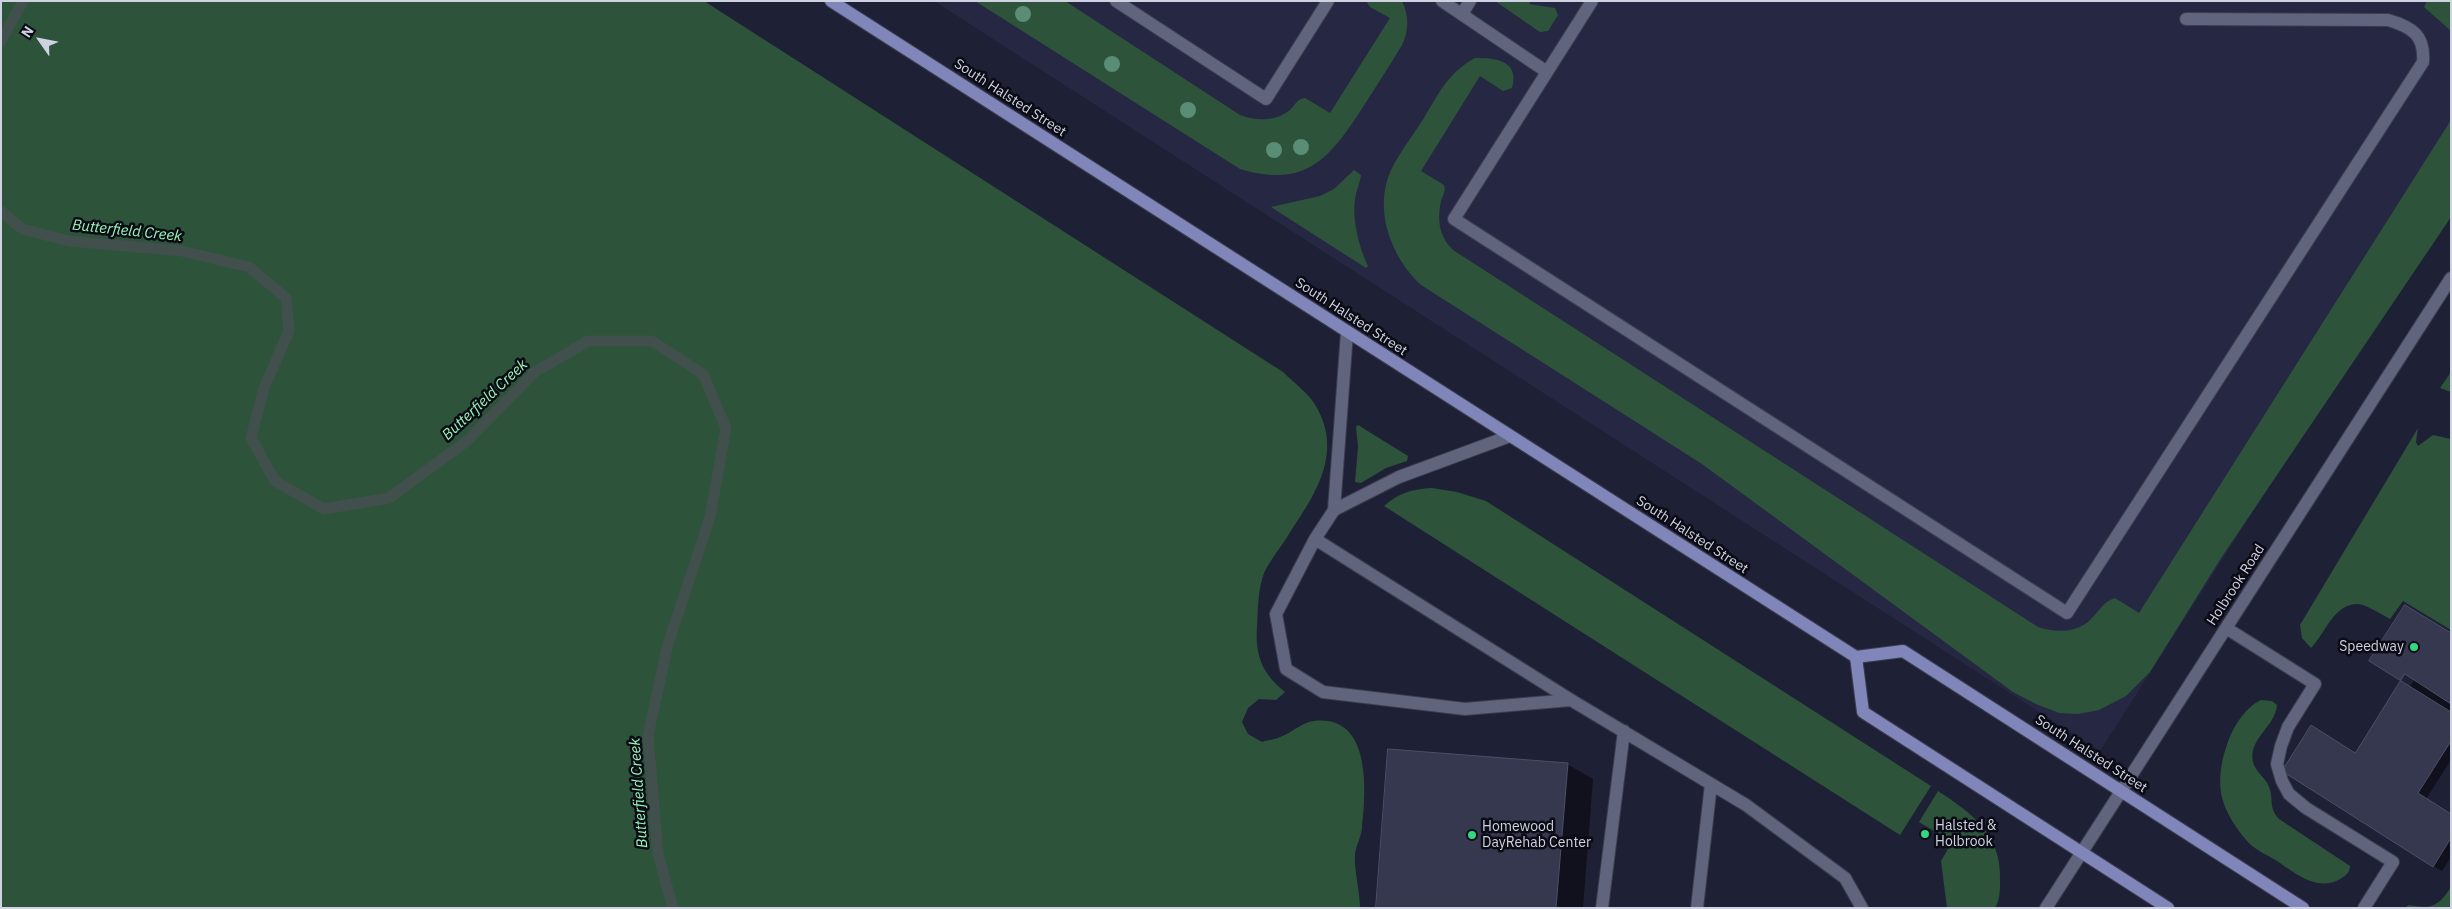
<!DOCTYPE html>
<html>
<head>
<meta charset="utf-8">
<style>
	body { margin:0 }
	#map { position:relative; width:2452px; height:909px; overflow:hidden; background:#1e2035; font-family:"IBM Plex Sans",sans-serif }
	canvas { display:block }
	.frame { position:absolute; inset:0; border:2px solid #cfd2e0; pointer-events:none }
	.north { position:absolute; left:15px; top:15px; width:50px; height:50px; -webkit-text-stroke:4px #0a0b14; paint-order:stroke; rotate:303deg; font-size:14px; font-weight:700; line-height:20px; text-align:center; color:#cfd2e0 }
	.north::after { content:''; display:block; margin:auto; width:18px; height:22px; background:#cfd2e0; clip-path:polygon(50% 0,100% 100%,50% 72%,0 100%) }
</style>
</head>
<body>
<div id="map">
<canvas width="2452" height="909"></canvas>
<div class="frame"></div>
<div class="north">N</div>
</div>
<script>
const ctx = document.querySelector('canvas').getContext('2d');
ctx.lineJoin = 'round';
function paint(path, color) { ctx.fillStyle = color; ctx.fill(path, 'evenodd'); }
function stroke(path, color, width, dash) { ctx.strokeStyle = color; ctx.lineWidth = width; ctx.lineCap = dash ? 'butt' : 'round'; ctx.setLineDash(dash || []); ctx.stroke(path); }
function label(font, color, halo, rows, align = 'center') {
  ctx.font = font + ' "IBM Plex Sans",sans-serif'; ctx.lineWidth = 5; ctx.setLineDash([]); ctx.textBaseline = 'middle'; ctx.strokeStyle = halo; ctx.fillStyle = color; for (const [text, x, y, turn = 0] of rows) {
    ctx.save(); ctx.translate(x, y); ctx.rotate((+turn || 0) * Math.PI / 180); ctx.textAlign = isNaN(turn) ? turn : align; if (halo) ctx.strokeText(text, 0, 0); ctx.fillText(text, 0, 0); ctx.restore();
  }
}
paint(new Path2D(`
	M934,1H2451V202L2100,751Z`), '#262843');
paint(new Path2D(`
	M1,1H704L1283,372C1294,383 1310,394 1317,408C1343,455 1314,496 1289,534C1281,547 1270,560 1264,573C1258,589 1258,608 1257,626C1255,656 1262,673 1285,692L1276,700L1259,699L1248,708L1242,722L1248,734L1262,742C1267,740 1274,740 1280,737C1292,733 1300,723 1314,721C1372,714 1366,792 1362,828C1361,837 1356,846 1355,854C1354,872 1360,890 1360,908H1Z
	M975,1H1065L1240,115C1256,121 1275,122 1290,110C1295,105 1297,99 1305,98L1330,113L1390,18L1370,7L1366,1H1402C1409,16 1409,30 1402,45C1389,67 1375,88 1361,110C1328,161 1304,188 1240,169Z
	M1495,1H1531L1529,4L1555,8L1558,15L1548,31L1540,32Z
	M2427,1H2451V31L2424,7Z
	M1475,58C1495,58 1520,60 1512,88L1503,91L1480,76L1421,171L1444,185C1446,191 1443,195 1441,201C1437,220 1439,236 1453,250L2038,627C2055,633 2078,633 2091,619C2099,611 2104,601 2115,598L2139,613L2451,120V217L2221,558L2150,672L2126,696L2099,710L2078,714L2059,713L2036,704L2013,692L1702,464L1421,285C1391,257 1373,210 1391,170C1400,152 1413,135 1424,118C1439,93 1448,73 1475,58Z
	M1354,170L1361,175C1360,183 1356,191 1355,199C1352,220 1359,247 1368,266L1366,268L1271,207L1320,196L1334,189Z
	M2451,372V392L2440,388Z
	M1358,425L1408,456L1407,461L1386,468L1361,483L1355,482L1358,447L1356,427Z
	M2418,428L2416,442L2418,446L2433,435L2451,439V630L2403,601L2390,619C2382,615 2368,605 2358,604C2333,604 2326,633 2311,648L2302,638L2300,625Z
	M1432,488L1457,492L1486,501L1931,786L1900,835L1384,506C1399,493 1412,489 1432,488Z
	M2261,700L2272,701L2277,705C2276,727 2245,740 2254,765C2257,773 2266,778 2269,787C2274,800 2268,807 2279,819L2350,866C2350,871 2347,875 2342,878C2319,893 2296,874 2277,861C2269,856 2258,851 2251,845C2238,832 2224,811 2221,793C2219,778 2221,762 2226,748C2231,730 2244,708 2261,700Z
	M1938,791C1973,814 2002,835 2000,881C2000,890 2000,900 1995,908H1947L1941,861L1952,842L1919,822Z
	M2451,887V908H2404L2409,905C2432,909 2438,907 2451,887Z`), '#2d533b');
paint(new Path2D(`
	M2451,634V760L2426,799L2451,815V857L2442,871L2433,866L2356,754Z
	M1567,764L1593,779L1583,908H1377Z`), '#0007');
stroke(new Path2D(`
	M1,41L23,1
	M1,211L22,229L69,241L182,251L249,267L286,298L289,331L264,388L251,438L275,481L324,509L389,498L467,441L535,372L588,341H652L703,374L726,428L710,517L668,644L648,735L658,854L673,908`), '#41504c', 11);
const building = new Path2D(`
	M2405,605L2451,633V712L2369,661Z
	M2405,674L2451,704V741L2418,793L2451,814V838L2433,867L2282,771L2311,725L2355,753Z
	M1388,749L1568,763L1556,908H1376Z`);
paint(building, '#35384f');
stroke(building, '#4c4f68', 1);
const minor = new Path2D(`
	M1116,1L1266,99L1328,1
	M1442,1L1547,72
	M1592,1L1454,219L2067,613L2423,62C2425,35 2412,27 2388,20L2186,19
	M1462,14L1470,1
	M1347,332L1334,510L1315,539L1571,700L1746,805L1845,878L1862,908
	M1334,510L1399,477L1510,436
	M1315,539L1276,614L1286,669L1323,692L1465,709L1571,700
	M2226,628L2315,684L2288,727L2281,746L2277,764L2282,781L2289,794L2306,808L2393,862L2364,908
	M1602,908L1624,731
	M1697,908L1711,784
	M2046,908L2451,278`);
const major = new Path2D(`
	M831,1L1856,657L1903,651L2303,908
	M1856,657L1863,712L2168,908`);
stroke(minor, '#3c3d4f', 14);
stroke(major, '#3c3d4f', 14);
stroke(minor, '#61647d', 12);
stroke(major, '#8186ba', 12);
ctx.fillStyle = '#598d75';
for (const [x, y] of [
	[1023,14],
	[1112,64],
	[1188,110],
	[1301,147],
	[1274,150]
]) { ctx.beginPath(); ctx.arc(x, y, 8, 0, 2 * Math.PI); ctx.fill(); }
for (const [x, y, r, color] of [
	[2414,647,5,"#33d881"],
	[1925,834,5,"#33d881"],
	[1472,835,5,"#33d881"]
]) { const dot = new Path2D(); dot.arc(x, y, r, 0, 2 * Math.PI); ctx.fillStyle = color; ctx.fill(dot); stroke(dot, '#0a0b14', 2); }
label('14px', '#cfd2e0', '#0a0b14', [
	["South Halsted Street",1010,98,33],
	["South Halsted Street",1351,317,33],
	["South Halsted Street",1692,535,33],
	["Holbrook Road",2236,585,-57],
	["South Halsted Street",2091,754,33]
]);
label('14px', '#cfd2e0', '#0a0b14', [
	["Speedway",2404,647,"right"],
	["Halsted &",1935,826],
	["Holbrook",1935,842],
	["Homewood",1482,827],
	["DayRehab Center",1482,843]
], 'left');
label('italic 15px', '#98f6b9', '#0a0b14', [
	["Butterfield Creek",127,231,6],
	["Butterfield Creek",485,400,-43],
	["Butterfield Creek",639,793,-94]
]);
</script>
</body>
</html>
